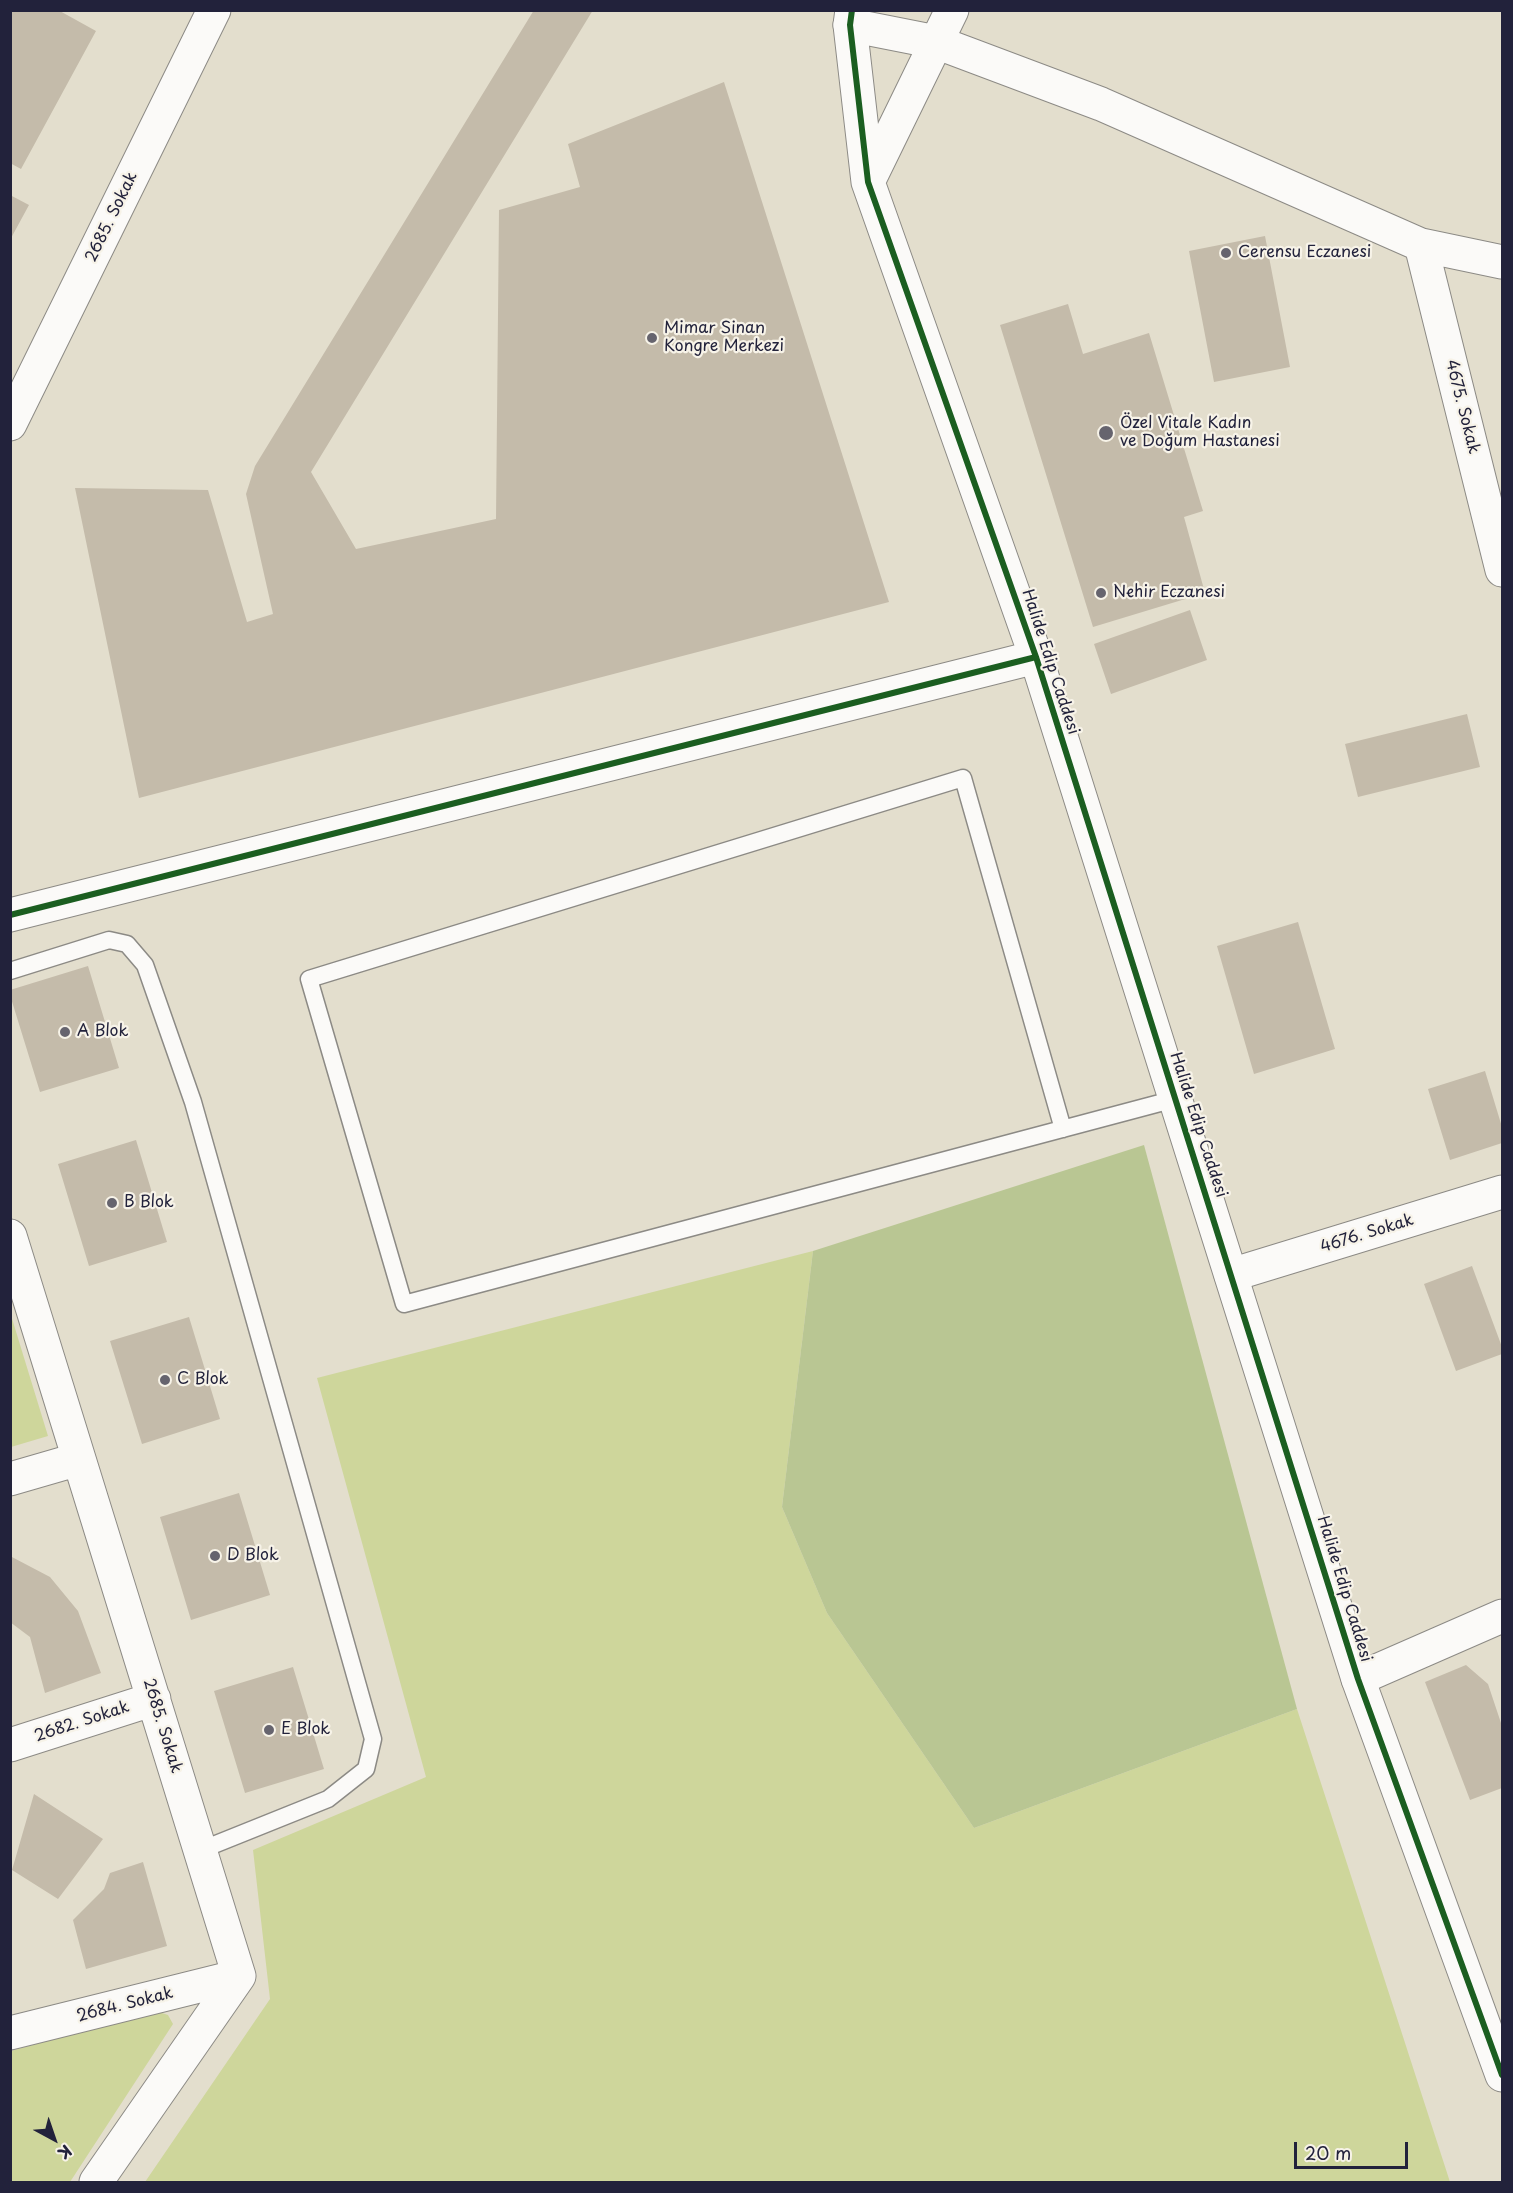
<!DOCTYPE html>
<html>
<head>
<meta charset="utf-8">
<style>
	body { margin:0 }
	#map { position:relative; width:1513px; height:2193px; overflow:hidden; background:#e3decd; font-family:"Playpen Sans",sans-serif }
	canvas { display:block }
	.frame { position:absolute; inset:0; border:12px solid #22223b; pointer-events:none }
	.north { position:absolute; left:24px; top:2109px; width:60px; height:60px; -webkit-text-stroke:4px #f7f3e8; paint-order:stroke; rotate:140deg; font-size:16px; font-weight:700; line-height:24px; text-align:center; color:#22223b }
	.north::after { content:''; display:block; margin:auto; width:21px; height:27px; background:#22223b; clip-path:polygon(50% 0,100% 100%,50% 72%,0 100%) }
	.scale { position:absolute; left:1294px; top:2142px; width:114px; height:27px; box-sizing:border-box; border:3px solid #22223b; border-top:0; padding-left:8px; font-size:18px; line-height:21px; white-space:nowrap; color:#22223b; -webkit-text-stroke:4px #f7f3e8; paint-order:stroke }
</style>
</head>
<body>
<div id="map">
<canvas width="1513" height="2193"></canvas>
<div class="frame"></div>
<div class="north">K</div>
<div class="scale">20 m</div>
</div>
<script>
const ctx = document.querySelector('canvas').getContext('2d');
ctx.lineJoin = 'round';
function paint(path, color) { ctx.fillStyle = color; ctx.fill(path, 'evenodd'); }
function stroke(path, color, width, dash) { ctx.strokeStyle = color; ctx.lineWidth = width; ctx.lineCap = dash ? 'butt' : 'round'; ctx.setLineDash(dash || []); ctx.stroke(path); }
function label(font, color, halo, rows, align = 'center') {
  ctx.font = font + ' "Playpen Sans",sans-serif'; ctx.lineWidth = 4.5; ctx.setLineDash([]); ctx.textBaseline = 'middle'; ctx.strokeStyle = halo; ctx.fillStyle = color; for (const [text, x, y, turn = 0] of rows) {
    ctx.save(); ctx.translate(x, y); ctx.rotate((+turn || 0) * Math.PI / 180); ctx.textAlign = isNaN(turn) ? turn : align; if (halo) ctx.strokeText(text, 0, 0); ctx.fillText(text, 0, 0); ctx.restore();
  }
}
paint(new Path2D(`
	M813,1251L782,1507L827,1613L974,1828L1297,1709L1450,2182H145L270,1999L253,1850L426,1777L317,1378Z
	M10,1312L48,1436L11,1447H10Z
	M156,2011L168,2015L173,2024L70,2182H11V2051Z`), '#ced69b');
paint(new Path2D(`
	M1144,1145L1297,1709L974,1828L827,1613L782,1507L813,1251Z`), '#b9c693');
paint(new Path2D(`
	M10,10H58L96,31L21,169L10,163Z
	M534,10H593L311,472L356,549L496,519L499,210L580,187L568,144L724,82L889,602L139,798L75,488L208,490L247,622L273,614L246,494L255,466Z
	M10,195L29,205L10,240Z
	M1265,236L1290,367L1214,382L1189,251Z
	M1068,304L1083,354L1149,333L1203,511L1184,517L1205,593L1093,627L1000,325Z
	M1190,610L1207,660L1111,694L1094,644Z
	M1467,714L1480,767L1358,797L1345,744Z
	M1298,922L1335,1049L1254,1074L1217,946Z
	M88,966L119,1068L40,1092L10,995V990Z
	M1485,1071L1502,1127V1143L1450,1160L1428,1089Z
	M136,1140L167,1242L89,1266L58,1164Z
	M1472,1266L1502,1347V1354L1456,1371L1424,1284Z
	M189,1317L220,1419L142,1444L110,1341Z
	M239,1493L270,1595L191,1620L160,1517Z
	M10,1556L50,1577L78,1611L101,1673L45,1693L30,1637L10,1622Z
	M1466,1665L1488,1684L1502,1726V1788L1470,1800L1425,1682Z
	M293,1667L324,1769L245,1793L214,1691Z
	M34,1794L103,1839L58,1899L12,1870Z
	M143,1862L167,1946L86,1969L73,1920L104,1889L110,1873Z`), '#c4bbaa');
const lane = new Path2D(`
	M10,971L109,940L127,944L145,965L193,1102L373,1739L366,1769L328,1799L201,1850
	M1063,1129L963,778L309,979L404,1304C661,1235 918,1167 1175,1099`);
const street = new Path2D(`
	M850,25L936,42L1101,104L1421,245L1502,262
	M1421,245L1502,570
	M10,424L214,10
	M10,915L1036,657
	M10,1236L239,1976L96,2182
	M1231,1275L1502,1192
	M10,1479L79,1459
	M1358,1679L1502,1616
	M10,1745L154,1699
	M10,2033L239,1976`);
const secondary = new Path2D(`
	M852,10L850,25L868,182L1036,657L1358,1679L1502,2075
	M868,182L952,10`);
stroke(lane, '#8c8a85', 19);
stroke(street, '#8c8a85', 35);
stroke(secondary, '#8c8a85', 35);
stroke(lane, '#fbfaf8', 16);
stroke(street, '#fbfaf8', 33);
stroke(secondary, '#fbfaf8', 33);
stroke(new Path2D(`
	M852,10L850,25L868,182L1036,657L1358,1679L1502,2075
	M10,915L1036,657`), '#1b5e20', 6);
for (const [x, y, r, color] of [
	[1226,253,6,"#66646e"],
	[652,338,6,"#66646e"],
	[1106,433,8,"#66646e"],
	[1101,593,6,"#66646e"],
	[65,1032,6,"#66646e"],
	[112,1203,6,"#66646e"],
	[165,1380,6,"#66646e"],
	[215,1556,6,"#66646e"],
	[269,1730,6,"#66646e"]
]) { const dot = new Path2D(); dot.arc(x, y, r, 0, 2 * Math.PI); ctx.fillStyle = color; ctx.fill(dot); stroke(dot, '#f7f3e8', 2); }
label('16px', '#22223b', '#f7f3e8', [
	["2685. Sokak",112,217,-64],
	["4675. Sokak",1462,407,76],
	["Halide Edip Caddesi",1050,662,72],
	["Halide Edip Caddesi",1198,1125,72],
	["4676. Sokak",1367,1234,-17],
	["Halide Edip Caddesi",1344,1589,73],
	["2682. Sokak",82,1722,-18],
	["2685. Sokak",162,1726,73],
	["2684. Sokak",125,2005,-14]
]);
label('16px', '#22223b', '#f7f3e8', [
	["Cerensu Eczanesi",1238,253],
	["Mimar Sinan",664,329],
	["Kongre Merkezi",664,347],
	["Özel Vitale Kadın",1120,424],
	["ve Doğum Hastanesi",1120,442],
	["Nehir Eczanesi",1113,593],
	["A Blok",77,1032],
	["B Blok",124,1203],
	["C Blok",177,1380],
	["D Blok",227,1556],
	["E Blok",281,1730]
], 'left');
</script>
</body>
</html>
